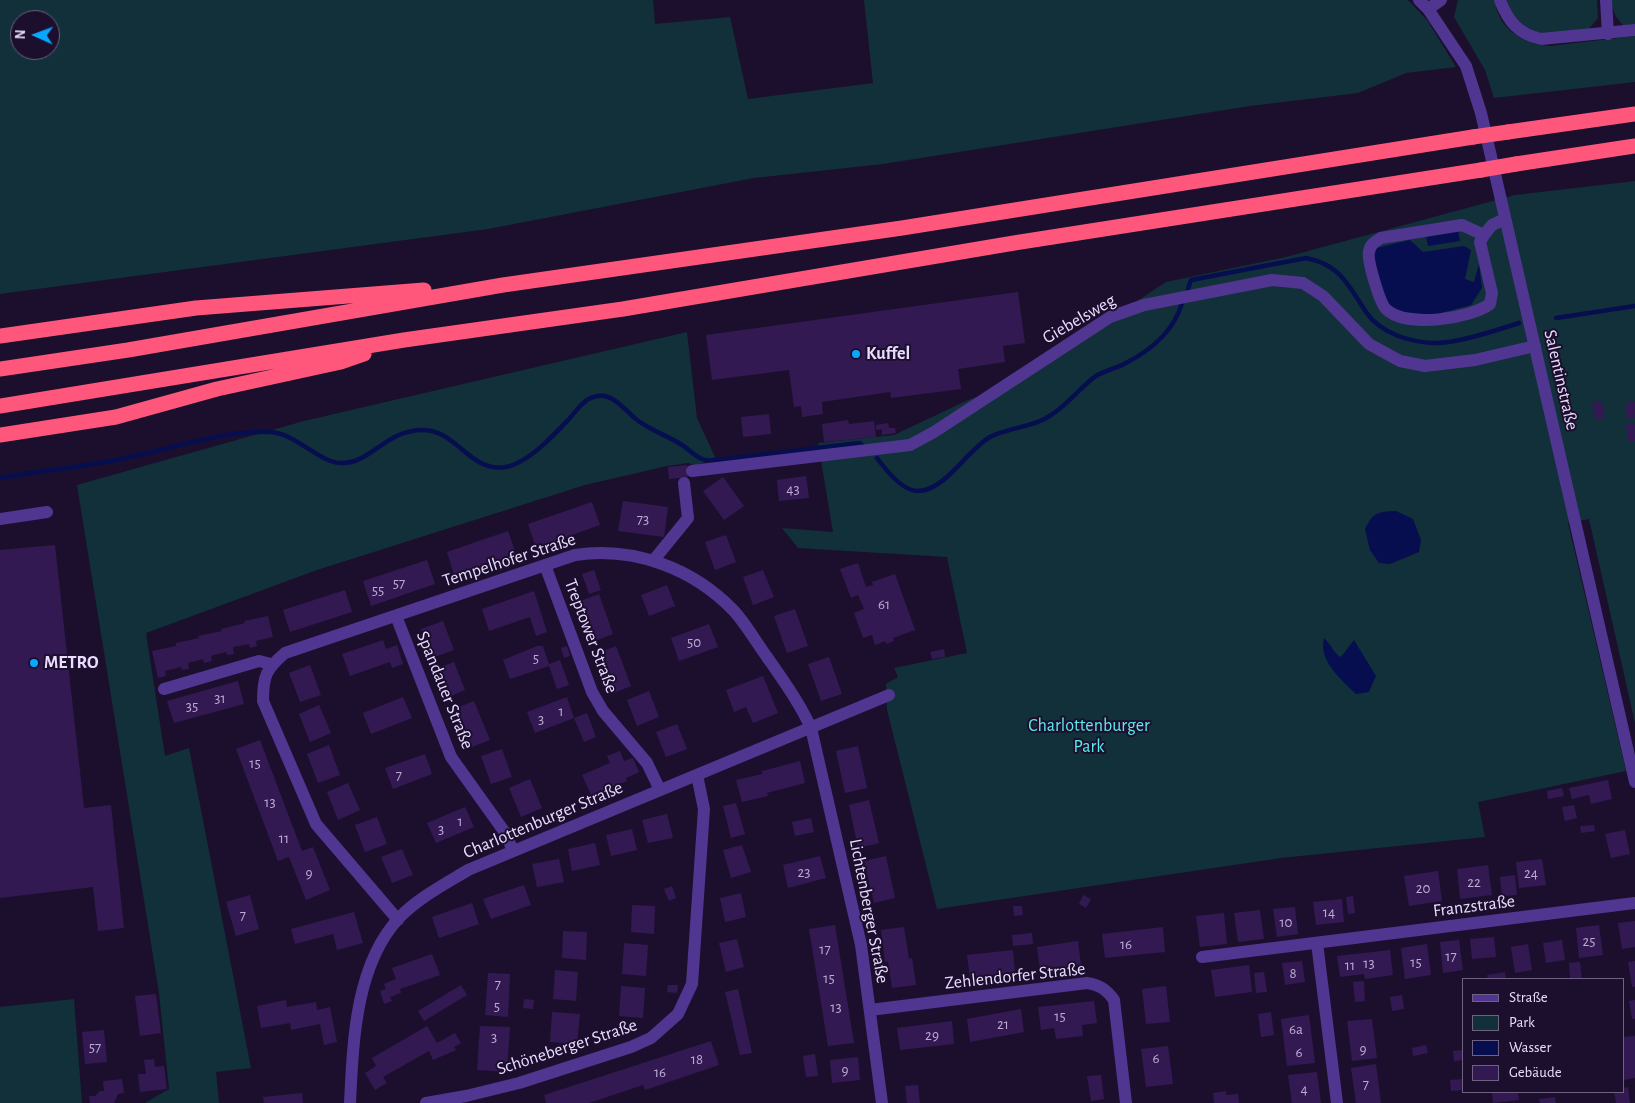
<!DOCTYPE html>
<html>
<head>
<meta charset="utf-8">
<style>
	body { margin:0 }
	#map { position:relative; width:1635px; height:1103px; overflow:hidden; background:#1c0f2e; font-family:"Alegreya Sans",sans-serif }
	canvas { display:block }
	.legend { position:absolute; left:1462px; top:978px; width:162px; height:115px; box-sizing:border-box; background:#1c0f2e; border:1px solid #6e6182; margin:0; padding:6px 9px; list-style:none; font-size:15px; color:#e9dcff }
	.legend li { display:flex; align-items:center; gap:10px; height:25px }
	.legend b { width:25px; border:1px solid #6e6182 }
	.north { position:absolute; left:10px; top:10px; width:50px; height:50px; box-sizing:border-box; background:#1c0f2e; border:1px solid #6e6182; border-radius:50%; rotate:272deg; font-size:14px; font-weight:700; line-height:20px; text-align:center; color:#e9dcff }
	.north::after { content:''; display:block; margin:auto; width:18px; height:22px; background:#08a7ff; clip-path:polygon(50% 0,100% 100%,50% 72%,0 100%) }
</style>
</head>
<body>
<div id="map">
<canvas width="1635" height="1103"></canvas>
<ul class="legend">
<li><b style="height:6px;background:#513691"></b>Straße</li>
<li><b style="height:14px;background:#113039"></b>Park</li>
<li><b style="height:14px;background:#060e50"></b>Wasser</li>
<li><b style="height:14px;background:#331951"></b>Gebäude</li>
</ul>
<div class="north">N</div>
</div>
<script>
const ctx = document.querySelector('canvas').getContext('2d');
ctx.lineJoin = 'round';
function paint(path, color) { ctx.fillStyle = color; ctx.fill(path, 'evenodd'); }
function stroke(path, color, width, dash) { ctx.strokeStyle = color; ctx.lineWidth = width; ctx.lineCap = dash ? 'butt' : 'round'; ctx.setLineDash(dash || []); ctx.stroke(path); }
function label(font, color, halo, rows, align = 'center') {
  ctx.font = font + ' "Alegreya Sans",sans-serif'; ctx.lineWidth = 4; ctx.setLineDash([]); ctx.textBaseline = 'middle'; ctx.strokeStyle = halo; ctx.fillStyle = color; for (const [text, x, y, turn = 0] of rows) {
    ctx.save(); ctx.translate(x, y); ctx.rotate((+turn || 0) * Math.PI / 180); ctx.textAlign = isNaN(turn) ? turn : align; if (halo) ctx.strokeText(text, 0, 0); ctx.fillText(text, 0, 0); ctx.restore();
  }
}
paint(new Path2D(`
	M0,0H653L655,24L730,17L748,99L873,83L864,0H1408L1427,20L1456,67L1406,73L1358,93L1250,106L883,164L754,178L488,229L0,294ZM20,20H50V50H20Z
	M1458,0H1495C1497,29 1524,44 1550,46L1635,36V82L1494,98L1485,70L1454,17Z
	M1507,0H1597L1598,18L1588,30C1573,31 1554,36 1540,33C1525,31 1510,14 1507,0Z
	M1611,0H1635V24L1624,26C1615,17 1613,12 1611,0Z
	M1635,181V723L1589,519L1568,523L1626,771L1478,802L1485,837L1281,858L937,909L887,710L886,684L898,677L894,668L967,653L947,557L798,548L782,528L833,532L818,443L894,435L968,400L1006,387L1166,282L1286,257L1515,195Z
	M687,332L697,418L715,457L697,466L688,463L667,466L585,485L317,570L146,633L165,756L189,748L251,1068L216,1072L219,1103H145L169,1089L159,993L77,485L304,421Z
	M74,999L82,1103H0V1007Z`), '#113039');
paint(new Path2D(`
	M1458,230L1460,241L1428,246L1426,236Z
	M1410,240L1423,252L1464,246L1471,250L1465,279L1474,282L1479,264L1482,288L1471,305L1426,317H1410L1383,303L1373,258L1377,248Z
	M1396,511L1413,519L1421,540L1419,552L1390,564L1379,563L1370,550L1365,529C1373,512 1378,512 1396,511Z
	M1324,638C1331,644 1333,653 1341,657L1354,640L1376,676L1369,692L1356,694C1341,679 1318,661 1324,638Z`), '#060e50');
stroke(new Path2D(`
	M1188,289L1191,280L1306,258C1341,265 1348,285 1366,312C1381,334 1412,343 1437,343C1458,343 1498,330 1519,323
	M1556,318L1635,306
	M877,458C885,469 902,491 918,491C945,491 967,450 990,437C1005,429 1024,428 1040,421C1061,412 1076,392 1093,378C1102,371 1115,369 1124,364C1150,351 1174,331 1182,303
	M0,478C40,471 81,467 121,459C165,450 226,430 270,432C296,433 320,464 342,463C372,463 385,430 423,430C457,430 470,473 506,467C528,463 554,435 569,419C577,410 585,397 598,396C615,394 625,411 637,420C650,430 668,436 682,445C689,449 697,459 706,460C719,462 735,457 748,456C786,452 823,447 860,443L863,446`), '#060e50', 4.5);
paint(new Path2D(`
	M1018,292L1025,343L1003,346L1005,362L958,369L961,389L891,398L890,392L822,402L823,414L802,417L801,406L794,407L789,370L712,380L706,335Z
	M1602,401L1605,418L1595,419L1592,403Z
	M1635,401V418L1627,419L1625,403Z
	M769,414L771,434L743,437L741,417Z
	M848,420L849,424L874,421L876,437L824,442L822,424Z
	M888,423L889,428H895L896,433L882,435V429L876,430V425Z
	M1635,423V441L1628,442L1626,424Z
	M687,465L688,477L669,479L668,467Z
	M806,476L809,498L779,501L777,480Z
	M723,477L744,506L724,520L703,491Z
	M623,501L668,507L664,537L618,531Z
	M592,502L600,525L536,548L528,524Z
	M508,531L516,554L454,575L447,552Z
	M726,535L736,562L715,570L705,542Z
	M55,545L84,808L111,805L124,928L98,931L93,887L0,898V550Z
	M427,560L435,584L371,606L363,581Z
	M858,563L866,587L873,585L872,582L895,574L915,630L893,638L894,641L886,644L885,641L875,645L872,635L863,638L854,613L864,609L858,595L851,598L840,569Z
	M594,570L601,590L589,594L582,574Z
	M763,570L774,597L753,605L743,577Z
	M667,585L675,606L649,616L641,595Z
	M345,590L352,612L290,632L283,610Z
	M534,591L547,632L536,636L530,617L489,631L482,609Z
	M599,594L613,634L592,642L577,602Z
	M795,609L808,646L787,653L774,616Z
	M268,616L273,637L256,641L257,646L250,648L249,644L233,647L234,654L227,655L226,652L211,656L212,661L204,663L203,659L188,663L189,669L182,670L181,667L165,671L166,676L158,678L152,651L176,646V643L199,638L198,636L222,631L221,629L245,623L244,621Z
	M443,621L454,650L432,658L421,629Z
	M709,624L718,647L679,661L671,638Z
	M383,640L386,649L397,645L403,664L392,668L390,662L350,676L342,654Z
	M537,646H543L549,664L560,660L569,685L557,689L549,666L510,679L503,660Z
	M567,646L570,656L564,658L561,648Z
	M616,646L631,686L611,694L595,654Z
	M944,649L945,657L932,659L930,652Z
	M829,657L842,694L821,701L808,664Z
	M454,662L465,690L444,699L433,670Z
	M310,665L321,695L300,702L289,673Z
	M763,676L778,713L753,723L746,707L734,712L726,690Z
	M238,681L244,704L174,723L167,701Z
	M649,691L659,717L637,726L627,700Z
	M403,697L412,718L371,734L363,713Z
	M567,697L574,718L535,733L527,712Z
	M474,701L490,740L469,748L454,709Z
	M319,705L331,733L310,742L299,714Z
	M587,713L596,737L584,742L574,718Z
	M677,724L687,749L666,757L656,732Z
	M260,740L302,851L313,847L330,890L306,900L289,857L278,861L236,749Z
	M329,745L340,775L318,783L307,754Z
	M858,746L867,788L845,793L836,751Z
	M502,749L512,777L491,784L481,756Z
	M620,751L624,761L633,758L639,772L626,778L627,781L591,795L582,775L610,763L607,756Z
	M425,754L432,774L393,789L385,768Z
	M800,761L805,783L767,793L768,796L742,802L736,780L762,774V771Z
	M530,779L542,808L521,817L509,788Z
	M1608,780L1612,799L1591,804L1589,795L1572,799L1569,788Z
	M348,783L360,810L338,820L327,792Z
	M1562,788L1564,796L1548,799L1547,791Z
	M869,800L879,843L858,848L849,805Z
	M736,803L745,834L731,838L723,806Z
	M1574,805L1577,818L1565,821L1562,807Z
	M465,807L474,827L436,843L427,823Z
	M667,814L673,838L648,843L642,820Z
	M377,817L387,844L365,852L355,825Z
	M811,818L814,832L795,836L792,822Z
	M1594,825L1595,831L1581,833L1580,826Z
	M632,829L637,850L611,856L606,835Z
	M1625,830L1630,854L1611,858L1605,834Z
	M595,843L600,865L572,871L568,849Z
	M742,845L751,872L731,878L723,850Z
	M402,849L413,875L392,883L381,857Z
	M820,856L826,878L788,888L783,865Z
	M886,856L895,898L874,903L864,861Z
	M559,859L564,882L537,887L532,864Z
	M1542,859L1546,885L1519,888L1516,862Z
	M1488,865L1492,895L1460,899L1457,869Z
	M1438,871L1442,901L1409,906L1404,876Z
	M1515,875L1517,895L1502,896L1500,877Z
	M524,885L531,905L491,919L483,899Z
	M672,886L676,898L669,901L664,889Z
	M741,893L746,917L725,922L720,898Z
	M250,895L259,929L236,936L226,902Z
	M1083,895L1091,899L1086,908L1079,904Z
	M1353,896L1355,913L1348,914L1346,897Z
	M1342,899L1344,922L1316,925L1313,902Z
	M472,903L479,924L439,938L432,917Z
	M632,905L655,906L654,934L631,932Z
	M1013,906H1022L1023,915L1014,916Z
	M1295,907L1298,934L1277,937L1273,909Z
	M1260,910L1264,939L1238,942L1234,913Z
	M354,912L363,943L337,950L333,934L295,944L291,929Z
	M1224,913L1227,944L1200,947L1196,916Z
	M1635,921V947L1622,949L1618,923Z
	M835,925L854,1043L828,1046L809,929Z
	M1599,925L1603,955L1579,958L1576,928Z
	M904,927L909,959L912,958L916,985L892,988L888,961L885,962L881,930Z
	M1163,927L1165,952L1105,958L1102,934Z
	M563,931L587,932L586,960L562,958Z
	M1032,933L1033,944L1013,946L1012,935Z
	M1494,937L1496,957L1472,959L1470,939Z
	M737,939L744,967L726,972L719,943Z
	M1459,940L1463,970L1443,973L1440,942Z
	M1562,940L1565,960L1546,963L1543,943Z
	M1078,941L1081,965L1040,971L1037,947Z
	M624,943L648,945L646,976L622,974Z
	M1427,944L1431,975L1405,979L1401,948Z
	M1528,944L1532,970L1515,973L1511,947Z
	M1013,950L1015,972L970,978L967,955Z
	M1390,950L1393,975L1365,979L1364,974L1340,977L1337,956Z
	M432,954L440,975L400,989L401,993L390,997L392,1001L384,1004L380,991L386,989L384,984L396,979L392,968Z
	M1302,961L1305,982L1285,985L1282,963Z
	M1635,961V987H1632L1628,962Z
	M1580,962L1582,979H1570L1569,963Z
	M1249,965L1252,992L1215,997L1211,970Z
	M555,970L578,972L576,1001L553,999Z
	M1264,972L1267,992L1256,993L1254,973Z
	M1505,972L1506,979H1488L1487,975Z
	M488,973L510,974L508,1017L485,1015Z
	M1364,981L1365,1001L1355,1002L1353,982Z
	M461,985L467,995L424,1021L418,1011Z
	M668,985H678L677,993L667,992Z
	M621,986L645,988L643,1018L619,1016Z
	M1166,986L1170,1022L1146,1024L1142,989Z
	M738,989L752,1053L740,1055L725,992Z
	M156,994L161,1033L140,1036L135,996Z
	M1402,995L1404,1009L1392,1011L1390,997Z
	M524,999L534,1000L533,1009L523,1008Z
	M286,1000L287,1007L316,1002L317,1010L330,1007L337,1042L324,1045L320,1024L291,1030L290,1023L261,1028L257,1006Z
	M1635,1000V1019H1632L1629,1001Z
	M1094,1001L1097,1023L1082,1025L1083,1036L1056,1039L1054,1028L1041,1030L1038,1007Z
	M1021,1009L1024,1032L970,1042L967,1019Z
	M552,1012L580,1014L577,1044L550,1042Z
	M1271,1012L1274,1035L1261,1037L1258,1014Z
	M1309,1015L1315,1063L1287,1066L1281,1019Z
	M1372,1019L1377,1058L1352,1061L1347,1021Z
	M952,1021L954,1044L900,1050L897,1028Z
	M427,1026L437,1043L455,1033L461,1043L454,1047L456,1050L433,1060L429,1051L383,1077L387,1083L375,1090L365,1073L376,1066L372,1058Z
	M480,1026L510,1027L507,1072L477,1070Z
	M104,1030L107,1062L85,1064L82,1032Z
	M1635,1036V1078L1624,1080V1037Z
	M711,1041L719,1065L645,1090L643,1085L589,1103H546L544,1095Z
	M1426,1045L1428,1053L1413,1056L1412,1048Z
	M1168,1046L1173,1084L1146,1087L1141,1049Z
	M1464,1050V1060L1454,1061L1453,1051Z
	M815,1054L818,1076L806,1077L803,1056Z
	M858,1057L860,1080L832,1083L830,1060Z
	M154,1059L155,1067L164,1066L167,1089L140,1092L138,1074H146L144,1060Z
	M1376,1064L1381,1103H1356L1351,1068Z
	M1317,1072L1321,1103H1292L1288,1075Z
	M1101,1075L1104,1099L1091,1101L1087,1076Z
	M122,1079L124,1093L118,1094L114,1103H90L89,1096H95L100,1091H104L103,1081Z
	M1464,1079V1090L1451,1091L1450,1080Z
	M918,1085L920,1103H907L905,1086Z
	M1628,1087L1630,1103H1616L1614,1092H1624V1088Z
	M1226,1091V1095L1238,1094L1239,1103H1214L1213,1093Z
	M1492,1092H1518L1519,1100L1493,1103Z
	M302,1093L303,1103H264L263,1097Z
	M1555,1097L1556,1103H1540L1539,1099Z`), '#331951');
stroke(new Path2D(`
	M1419,0L1428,9L1466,66L1481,113L1635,782
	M1500,0C1508,21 1518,34 1541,39L1635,30
	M1606,0L1608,34
	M1428,9L1441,0
	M1484,235L1480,242L1492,293L1490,304C1469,319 1408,328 1387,310C1380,305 1367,260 1369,252C1370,244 1375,242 1381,238L1462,225L1484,235L1492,225L1505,219
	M692,471L910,445L934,432L1110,317L1144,305L1272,280L1303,283L1323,296L1369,344L1400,361L1425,366L1475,360L1535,346
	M0,519L47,512
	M653,561L688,518L684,483
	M545,565L592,692L603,711L647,763L660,790
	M396,616L451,757L506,834L513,851
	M164,689L259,661L271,664
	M398,920L316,824L263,701C263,676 266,669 285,653L575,555C633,546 693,568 734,611C746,624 756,642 767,657C783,680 799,702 811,728L861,945L882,1103
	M1317,943L1337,1103
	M1202,957L1635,903
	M870,1010L1087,983C1100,985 1107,990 1114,1000L1126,1103
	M350,1103C353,1043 355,965 399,918C418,898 445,884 468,870L889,695
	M426,1103L466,1096L519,1083L631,1047L651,1038L678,1014L692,984L704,809L697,775`), '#513691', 12);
stroke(new Path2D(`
	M1508,132L1635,114
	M1516,164L1635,146
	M0,336L196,308L424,290
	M0,369L128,350L503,285L902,228L1473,137
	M0,406L404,340L623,309L1014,243L1481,170
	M0,435L116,417L217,389L341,362L364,354`), '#ff577c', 15);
stroke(new Path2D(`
	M1473,137L1508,132
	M1481,170L1516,164`), '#ff577c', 15);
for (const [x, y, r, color] of [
	[856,354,5,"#08a7ff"],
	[34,663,5,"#08a7ff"]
]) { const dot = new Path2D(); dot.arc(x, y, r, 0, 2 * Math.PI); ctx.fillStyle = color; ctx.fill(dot); stroke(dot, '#1c0f2e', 2); }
label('15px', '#bcabd4', null, [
	["43",793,489],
	["73",643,519],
	["57",399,583],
	["55",378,590],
	["61",884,604],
	["50",694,642],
	["5",536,658],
	["31",220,698],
	["35",192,706],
	["1",561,711],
	["3",541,719],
	["15",255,763],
	["7",399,775],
	["13",270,802],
	["1",460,821],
	["3",441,829],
	["11",284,838],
	["23",804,872],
	["9",309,873],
	["24",1531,873],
	["22",1474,882],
	["20",1423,888],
	["14",1329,912],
	["7",243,915],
	["10",1286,922],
	["25",1589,941],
	["16",1126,944],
	["17",825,949],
	["17",1451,956],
	["15",1416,962],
	["13",1369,963],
	["11",1350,965],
	["8",1293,973],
	["15",829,978],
	["7",498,984],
	["5",497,1006],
	["13",836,1007],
	["15",1060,1016],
	["21",1003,1024],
	["6a",1296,1029],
	["29",932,1035],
	["3",494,1037],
	["57",95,1047],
	["9",1363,1049],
	["6",1299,1052],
	["6",1156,1058],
	["18",697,1059],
	["9",845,1070],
	["16",660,1072],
	["7",1366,1084],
	["4",1304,1089]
]);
label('18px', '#e9dcff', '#1c0f2e', [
	["Giebelsweg",1079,319,-30],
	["Salentinstraße",1561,380,77],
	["Tempelhofer Straße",509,560,-18],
	["Treptower Straße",591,636,69],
	["Spandauer Straße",445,690,68],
	["Charlottenburger Straße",543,820,-23],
	["Franzstraße",1474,906,-7],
	["Lichtenberger Straße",869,911,79],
	["Zehlendorfer Straße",1015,976,-6],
	["Schöneberger Straße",567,1047,-18]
]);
label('bold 18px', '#e9dcff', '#1c0f2e', [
	["Kuffel",866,354],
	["METRO",44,663]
], 'left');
label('18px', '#5bebec', '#1c0f2e', [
	["Charlottenburger",1089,726],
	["Park",1089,747]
]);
</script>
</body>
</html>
